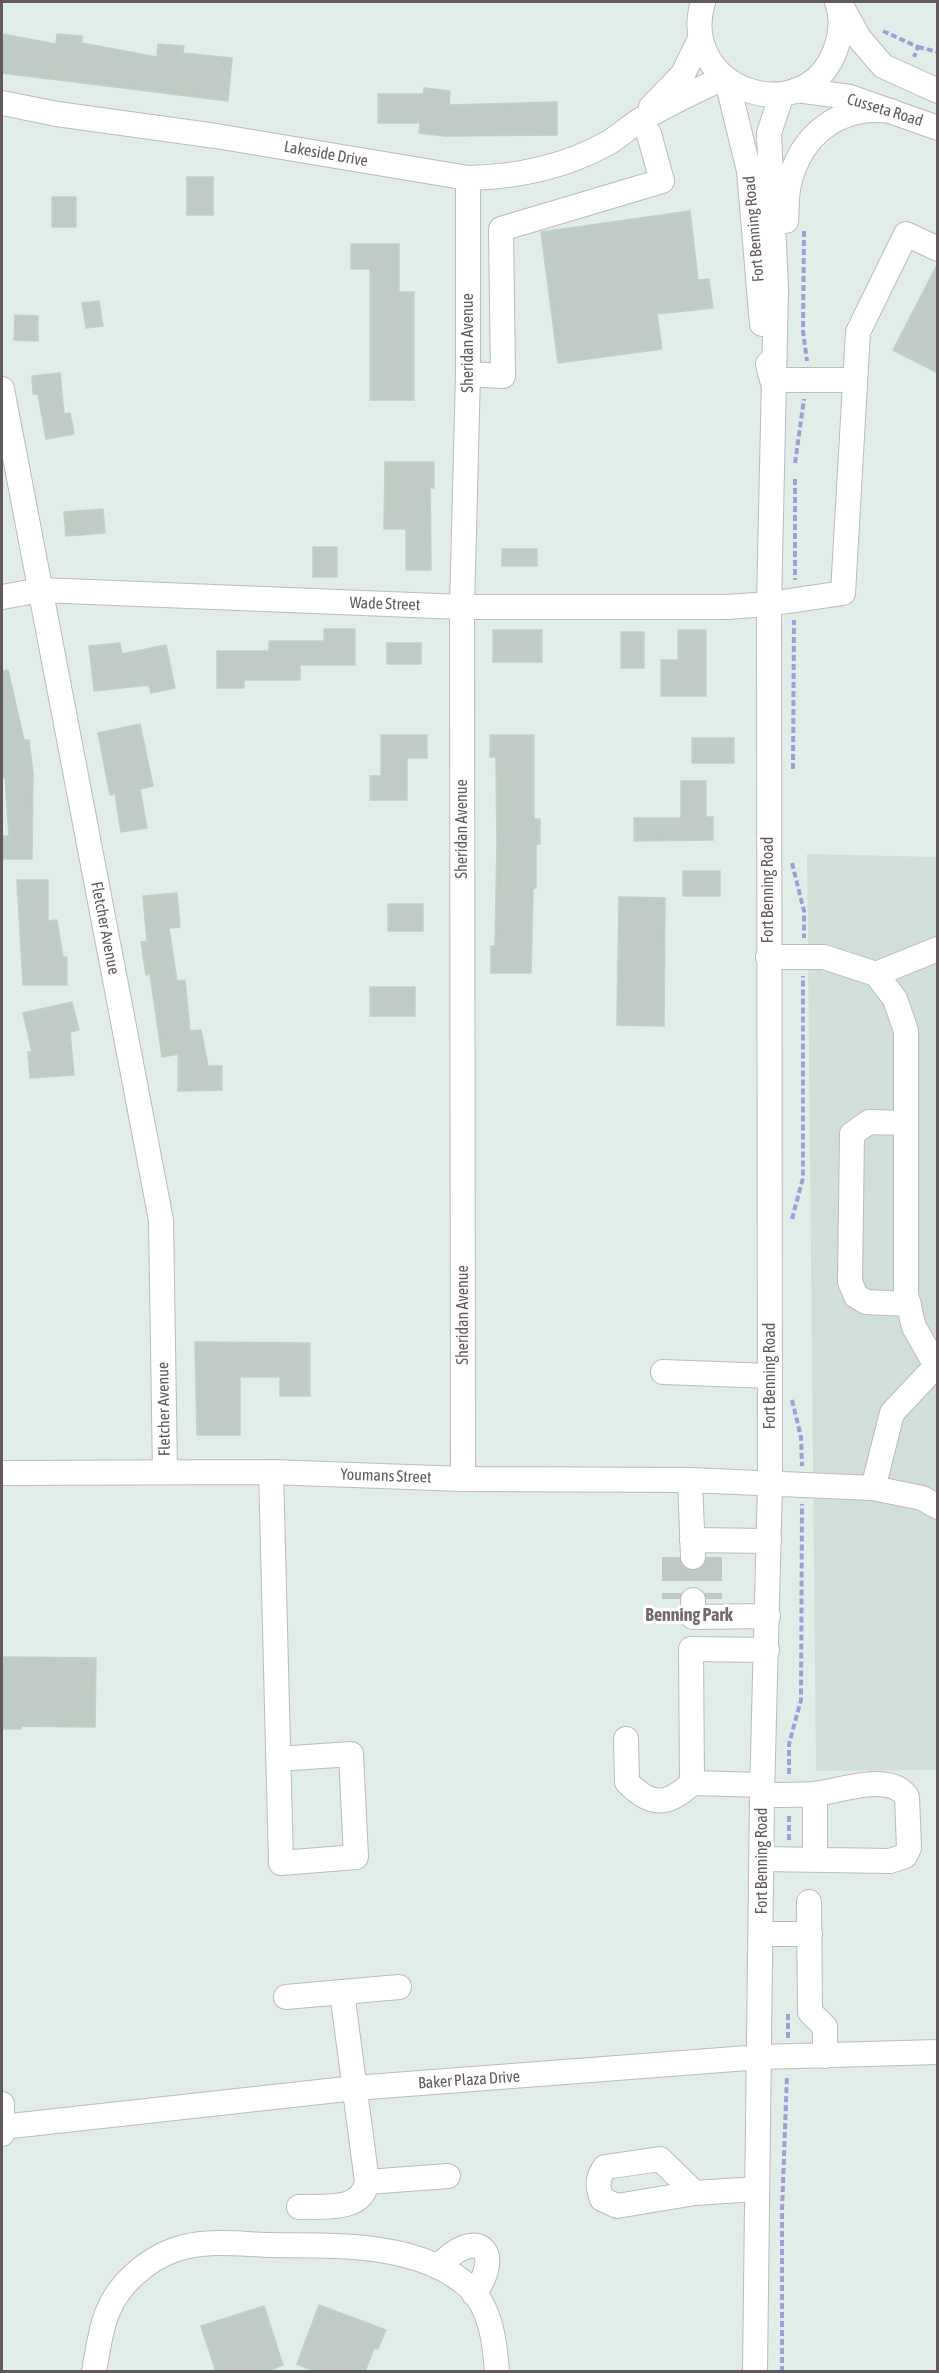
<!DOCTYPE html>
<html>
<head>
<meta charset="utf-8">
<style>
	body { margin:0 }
	#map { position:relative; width:939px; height:2373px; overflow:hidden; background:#e0ede8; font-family:"Asap Condensed",sans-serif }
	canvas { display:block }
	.frame { position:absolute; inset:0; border:3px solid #62595f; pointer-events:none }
</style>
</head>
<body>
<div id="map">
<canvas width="939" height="2373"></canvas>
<div class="frame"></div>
</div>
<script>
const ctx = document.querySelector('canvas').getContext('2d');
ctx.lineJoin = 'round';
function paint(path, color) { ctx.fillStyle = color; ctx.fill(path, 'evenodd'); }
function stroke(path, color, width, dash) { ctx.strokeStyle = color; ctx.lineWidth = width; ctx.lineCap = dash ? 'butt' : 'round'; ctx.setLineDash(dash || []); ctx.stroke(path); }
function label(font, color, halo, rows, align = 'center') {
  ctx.font = font + ' "Asap Condensed",sans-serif'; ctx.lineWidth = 6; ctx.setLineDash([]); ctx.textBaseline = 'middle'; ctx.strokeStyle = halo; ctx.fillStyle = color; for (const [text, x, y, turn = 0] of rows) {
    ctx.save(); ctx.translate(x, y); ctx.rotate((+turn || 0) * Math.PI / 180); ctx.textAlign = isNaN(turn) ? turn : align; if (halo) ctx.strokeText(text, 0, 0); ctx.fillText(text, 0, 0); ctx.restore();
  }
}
paint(new Path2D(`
	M807,854L937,857V1770L816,1771Z`), '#d1dfd9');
const building = new Path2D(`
	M2,34L56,44L57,34L82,36V43L157,57L158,44L184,46L183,53L232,58L228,101L2,73Z
	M424,88L450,91L449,105L557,102V135L445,136L419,133L420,123H378V94H423Z
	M187,177H213V215H187Z
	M52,197H76V227H52Z
	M690,211L698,280L709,279L713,308L657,314L662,349L558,363L541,232Z
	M351,244H399V292H414V400H370V269H351Z
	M938,263V373L893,350Z
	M99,301L103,326L86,328L82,303Z
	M15,315L38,316V341L14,340Z
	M60,373L64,414L70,413L74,434L46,439L38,394H33L32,376Z
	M385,462H434V488H430L431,570H406V529H384Z
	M103,509L105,533L66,536L64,512Z
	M313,547H337V577H313Z
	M502,549H537V566H502Z
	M324,629H355V665H300V680H244V688H217V651H269V641H324Z
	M493,630H542V662H493Z
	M678,630H706V696H661V660H678Z
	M621,632H644V668H621Z
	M120,643L122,654L166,645L175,688L151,693L149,685L94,691L89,646Z
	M387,643H421V664H387Z
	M8,670L24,740H29L33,773L32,859H2V836H9L5,777L2,778V671Z
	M140,724L153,786L140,789L147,828L121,832L115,794L110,795L98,733Z
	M381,735H427V758H407V800H370V776H381Z
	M490,735H534V819H540V844H536V888H533L531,973H491V946H495L497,844L496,757H490Z
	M692,738H734V763H692Z
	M681,781H706V817H713V840L634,841V818H681Z
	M683,871H720V896H683Z
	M17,880H48V921L57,920L63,957H67V985H23Z
	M177,893L180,927L169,928L177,981L185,980L190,1031L201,1030L208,1066H222V1090L178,1091V1054L162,1057L150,974L146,975L141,942L147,941L143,896Z
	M619,897L665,898L664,1026L617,1025Z
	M388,904H423V931H388Z
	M370,987H415V1016H370Z
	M72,1002L79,1030L70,1032L74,1075L30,1078L28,1052H32L23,1013Z
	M195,1342L310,1343V1396H280V1377H240V1435H197Z
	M2,1657L96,1658L95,1727L21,1726V1729H2Z
	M319,2305L386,2330L378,2349L374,2348L365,2372H316L297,2364Z
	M264,2306L283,2365L264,2372H216L201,2326Z`);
paint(building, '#bfcbc4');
stroke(building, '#bed2c8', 1.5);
stroke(new Path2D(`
	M674,1557V1599
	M693,1557V1600
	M710,1557V1599`), '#c0c8c6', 24, [24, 12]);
const minor = new Path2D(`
	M703,2C677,89 803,133 835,51C841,35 843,18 837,2
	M842,7L859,38L883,66L938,91
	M727,81L749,171L762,324
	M796,90L850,97L938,128
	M2,103L57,114L216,136L468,178C517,177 565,167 608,143C620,136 630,126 642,119C669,104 696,90 724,78
	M651,107L683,74L700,39
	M786,221C787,209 786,196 789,184C801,134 840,104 891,111
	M768,364L772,380H855
	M468,374L503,376L501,229L662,181L649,134L640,120
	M2,389L161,1220L165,1472
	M2,597L40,590L462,607H727L769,604L843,593L858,332L906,234L938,249
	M768,957H824L876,974L938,949
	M876,974L895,999L906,1031V1294L914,1327L938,1369
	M906,1123L869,1122L852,1134L850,1282L856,1296L866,1302L909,1304
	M663,1372L770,1376
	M271,1472L281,1863L356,1857L351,1754L278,1759
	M2,1473L271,1472L463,1479L690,1480L873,1488L922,1498L938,1507
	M463,1479L462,607L468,374V178
	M690,1480L693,1557
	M873,1488L892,1413L936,1366
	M692,1540L769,1541
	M693,1600V1617L768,1616
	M626,1739L627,1782C651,1807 668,1806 692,1783
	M762,1785L692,1783L691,1649L767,1650
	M762,1795C779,1795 797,1795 814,1794C838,1792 890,1771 907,1797L909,1848L905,1856L890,1861L762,1859
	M815,1859V1794
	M809,1902L810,2012L825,2027V2056
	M761,1934H810
	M286,1997L399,1987
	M2,2104V2134
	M2,2127L355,2088L761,2057L938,2052
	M367,2182L448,2176
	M695,2193L660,2159L605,2167C597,2178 597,2186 602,2199L617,2206L695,2193L757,2189
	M299,2207C324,2206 362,2212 367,2182L342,1992
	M438,2267C475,2226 506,2249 474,2294
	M94,2372C101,2332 103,2302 135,2274C146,2264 160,2255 174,2250C203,2239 238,2244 268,2245C332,2246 419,2241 469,2287C491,2308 495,2343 497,2372
	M755,2372L762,1795L770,1483L769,604L776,289L769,133L782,94`);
stroke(minor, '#c0b8bd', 26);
stroke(new Path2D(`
	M883,31L918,47L914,57
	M918,47L938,52
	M804,231L803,331L807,361
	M795,463L804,399
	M795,479V580
	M793,769L794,620
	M792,863L804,911V938
	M792,1219L803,1178V976
	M792,1400L801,1437L802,1466
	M789,1774V1744L801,1700L802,1504
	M789,1840V1814
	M788,2038V2012
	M782,2372V2211L787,2075`), '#9f9dda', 4, [6, 3]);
stroke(minor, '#fff', 24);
label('16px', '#62595f', '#fff', [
	["Cusseta Road",885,110,17],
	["Lakeside Drive",326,154,10],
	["Fort Benning Road",754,229,-95],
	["Sheridan Avenue",468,343,-90],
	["Wade Street",385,604,2],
	["Sheridan Avenue",462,829,-90],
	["Fort Benning Road",768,890,-90],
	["Fletcher Avenue",105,928,79],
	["Sheridan Avenue",463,1315,-90],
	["Fort Benning Road",770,1376,-90],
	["Fletcher Avenue",164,1409,-91],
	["Youmans Street",386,1476,2],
	["Fort Benning Road",762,1861,-90],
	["Baker Plaza Drive",469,2080,-4]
]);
label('bold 18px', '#756a72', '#fff', [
	["Benning Park",689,1615]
]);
</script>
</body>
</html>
